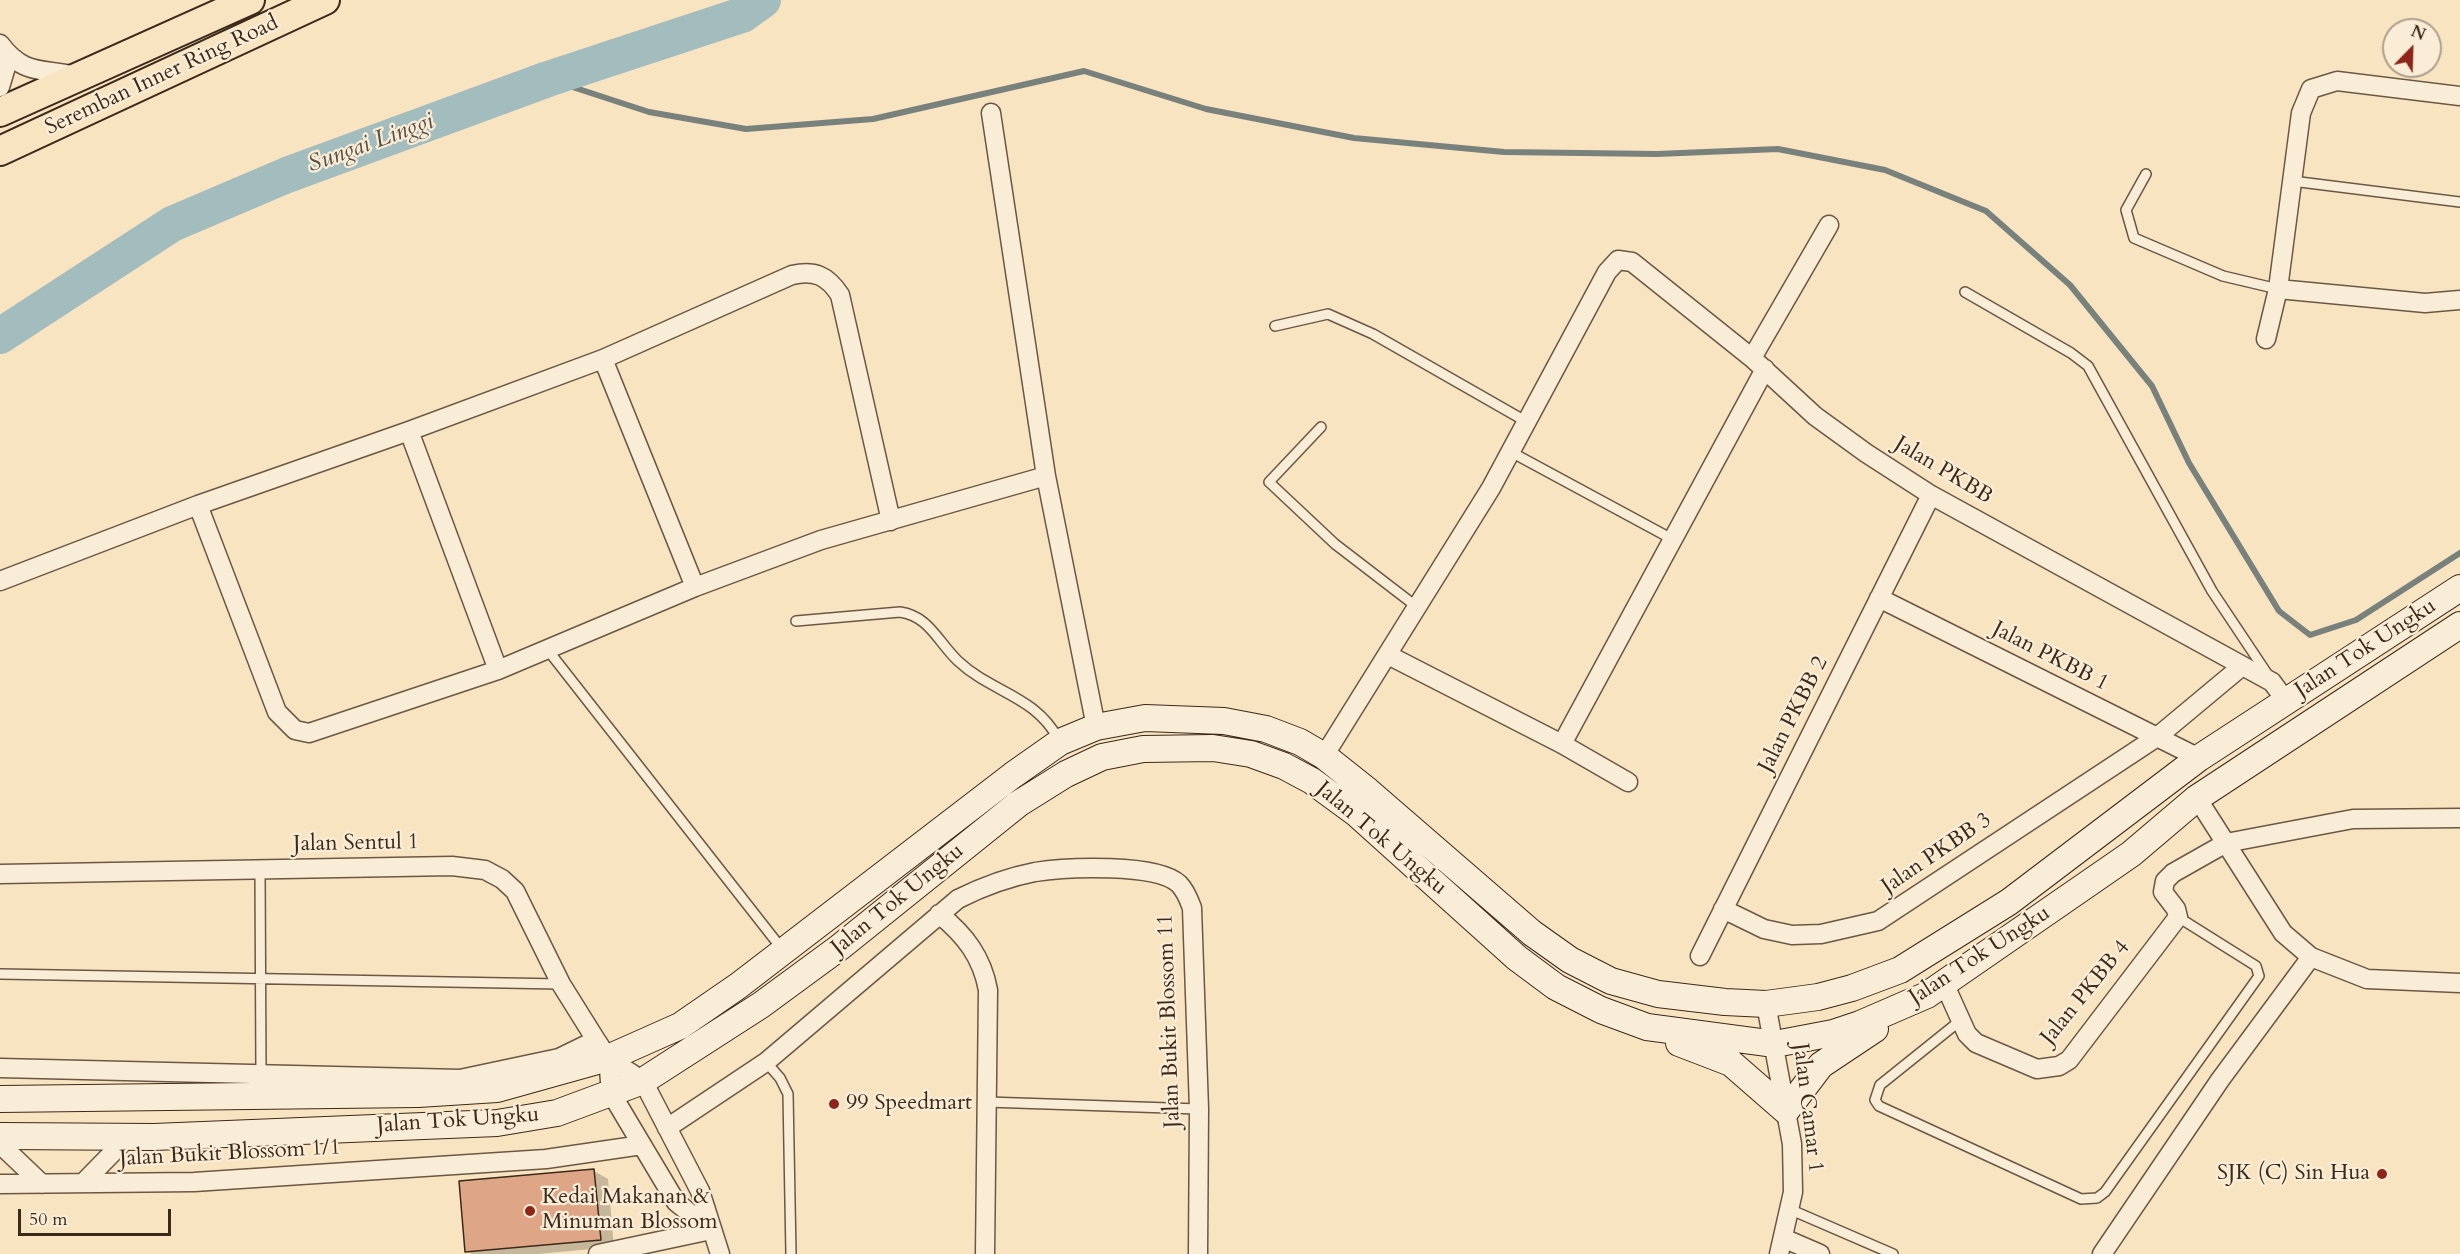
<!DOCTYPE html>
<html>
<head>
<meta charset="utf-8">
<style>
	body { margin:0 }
	#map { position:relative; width:2460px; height:1254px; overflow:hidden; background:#f8e4c1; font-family:Cardo,serif }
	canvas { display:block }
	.north { position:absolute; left:2382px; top:18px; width:60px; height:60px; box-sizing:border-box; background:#faedd7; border:2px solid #ae9f8b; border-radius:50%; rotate:23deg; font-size:16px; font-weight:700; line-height:24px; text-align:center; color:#3b291a }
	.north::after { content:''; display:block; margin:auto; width:21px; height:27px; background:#8f2418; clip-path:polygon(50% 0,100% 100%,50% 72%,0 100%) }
	.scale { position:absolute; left:18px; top:1209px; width:153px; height:27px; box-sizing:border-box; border:3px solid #3b291a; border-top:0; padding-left:8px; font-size:18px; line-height:21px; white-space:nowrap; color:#3b291a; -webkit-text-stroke:4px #faedd7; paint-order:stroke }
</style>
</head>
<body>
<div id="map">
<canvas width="2460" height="1254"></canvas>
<div class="north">N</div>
<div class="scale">50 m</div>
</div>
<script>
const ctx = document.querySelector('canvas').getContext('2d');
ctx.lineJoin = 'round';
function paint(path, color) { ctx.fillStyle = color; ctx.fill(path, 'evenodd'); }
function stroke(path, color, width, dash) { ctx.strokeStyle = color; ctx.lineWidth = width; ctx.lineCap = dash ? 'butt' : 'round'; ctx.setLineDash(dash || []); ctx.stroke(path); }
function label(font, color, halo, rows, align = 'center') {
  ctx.font = font + ' Cardo,serif'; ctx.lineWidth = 4.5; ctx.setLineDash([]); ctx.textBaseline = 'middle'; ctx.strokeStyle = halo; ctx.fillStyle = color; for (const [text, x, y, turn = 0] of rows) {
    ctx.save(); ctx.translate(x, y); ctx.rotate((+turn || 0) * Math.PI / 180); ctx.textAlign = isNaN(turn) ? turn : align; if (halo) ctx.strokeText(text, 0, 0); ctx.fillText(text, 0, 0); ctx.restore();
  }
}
paint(new Path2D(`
	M594,1171L608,1179L614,1247L538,1254H472L467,1251Z`), '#0003');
stroke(new Path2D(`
	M548,79L649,112L746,129L873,119L1084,71L1206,109L1354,138L1504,152L1657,154L1778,149L1885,170L1986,211L2070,285L2152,386L2189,463L2279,611L2310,635L2356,620L2460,553`), '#79817c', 6);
stroke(new Path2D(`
	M0,336L172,224L287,175L548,79L742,15L763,0`), '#a3bcbe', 36);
const building = new Path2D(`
	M594,1169L601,1240L465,1252L459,1181Z`);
paint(building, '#dea586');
stroke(building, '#3b291a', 1.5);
const lane = new Path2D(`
	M2146,174L2126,210L2134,238L2223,276L2278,289
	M2292,181L2460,202
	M1965,292L2071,353L2088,366L2212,591L2268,675
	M1275,326L1328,314L1373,334L1527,422
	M1321,427L1269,482L1335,544L1417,607
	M1511,452L1672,539
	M796,621L900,612C929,616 938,642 958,661C992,693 1035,695 1059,740
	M547,649L782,949
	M260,869L261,1074
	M0,974L561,984
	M1961,1020L1880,1085L1875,1100L1879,1106L2081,1199L2097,1198L2105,1192L2259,976L2256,966L2178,917
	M766,1062L780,1078L788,1094L791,1254
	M987,1102L1199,1109
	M1789,1209L1893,1254`);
const street = new Path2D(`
	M0,44C24,76 42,68 75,76
	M0,87L9,57
	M991,113L1046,476L1096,727
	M2278,289L2425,303L2460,300
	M2266,339L2278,289L2301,113L2311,89L2337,81L2460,96
	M1752,358L1829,225
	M603,359L695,587
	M409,431L498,670
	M198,505L277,712L295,730L309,733L498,670L695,587L821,540L1046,476
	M0,581L198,505L409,431L603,359L792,275C814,270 827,275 840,295L891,521
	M1879,598L2199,758
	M1388,655L1562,744L1628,782
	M1562,744L1765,369
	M1324,756L1491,488L1607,272L1618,260L1632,262L1752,358L1815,416L1866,453L1931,495L2272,682L2286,701
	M2197,798L2283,933L2311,957L2367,979L2460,983
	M0,874L452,866L485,870L502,879L515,891L561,984L596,1040L608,1058L643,1081L700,1191L720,1254
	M1723,909L1764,929L1792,935L1821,934L1878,921L2157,737L2241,667
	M939,914C965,935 982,957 988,990L985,1254
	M1700,956L1931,495
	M1944,983L1967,1034L1976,1043L2037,1069L2059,1066L2069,1060L2178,917L2176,909L2163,892L2165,881L2173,873L2226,843L2353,819L2460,818
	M1766,1004L1792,1144L1793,1192L1779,1254
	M608,1058L611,1093L642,1145L676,1202L711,1230
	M0,1068L460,1079L559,1058L596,1040
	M667,1128L766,1062L958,899C982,887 1009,877 1035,872C1066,867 1157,863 1179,884C1186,891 1189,900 1192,908L1199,1109L1198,1254
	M0,1144L42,1184
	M83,1183L128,1137
	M0,1184L194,1182L546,1159L642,1145
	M1783,1238L1820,1254
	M598,1254L711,1230
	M2102,1254L2220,1080L2311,957`);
const secondary = new Path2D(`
	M1679,1043L1731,1063L1786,1111L1821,1065L1875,1029
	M0,1099L418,1094L497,1089L608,1058L680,1026L738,986L1013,775L1060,742L1096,727L1145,718L1224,721L1266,729L1300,742L1324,756L1368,791L1532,933L1570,960L1611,981L1658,994L1725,1002L1766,1004L1818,997L1852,988L1900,970L2009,902L2199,758L2460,588
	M0,1136L154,1137L497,1123L557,1113L643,1081L761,1005L840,947L1018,804L1066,774L1102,757L1143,749L1213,748L1251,754L1284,766L1312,781L1357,814L1517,958L1556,987L1601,1010L1647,1027L1775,1044L1833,1033L1860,1024L1927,995L2131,854L2197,798L2460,625`);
const primary = new Path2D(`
	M0,112L250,0
	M0,151L325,0`);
stroke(lane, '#6a5844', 12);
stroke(street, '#6a5844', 21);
stroke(secondary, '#3b291a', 28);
stroke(primary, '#3b291a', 32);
stroke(lane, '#faedd7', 9);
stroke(street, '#faedd7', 18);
stroke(secondary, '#faedd7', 26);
stroke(primary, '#f8e4c1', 28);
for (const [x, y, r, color] of [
	[834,1104,6,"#8f2418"],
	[2382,1174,6,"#8f2418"],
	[530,1211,6,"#8f2418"]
]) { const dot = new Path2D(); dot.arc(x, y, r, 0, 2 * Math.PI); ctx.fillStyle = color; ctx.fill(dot); stroke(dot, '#faedd7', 2); }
label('22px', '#3b291a', '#faedd7', [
	["Seremban Inner Ring Road",162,76,-25],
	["Jalan PKBB",1943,471,31],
	["Jalan Tok Ungku",2366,649,-33],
	["Jalan PKBB 1",2050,657,27],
	["Jalan PKBB 2",1794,715,-63],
	["Jalan Tok Ungku",1381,839,40],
	["Jalan Sentul 1",356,844,-1],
	["Jalan PKBB 3",1937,854,-34],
	["Jalan Tok Ungku",898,900,-39],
	["Jalan Tok Ungku",1980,956,-33],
	["Jalan PKBB 4",2086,993,-51],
	["Jalan Bukit Blossom 11",1170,1021,-92],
	["Jalan Camar 1",1807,1108,83],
	["Jalan Tok Ungku",458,1121,-4],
	["Jalan Bukit Blossom 1/1",230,1154,-3]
]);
label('22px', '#3b291a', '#faedd7', [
	["99 Speedmart",846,1104],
	["SJK (C) Sin Hua",2370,1174,"right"],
	["Kedai Makanan &",542,1198],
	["Minuman Blossom",542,1223]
], 'left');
label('italic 24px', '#554e43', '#faedd7', [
	["Sungai Linggi",371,144,-20]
]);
</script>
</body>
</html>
